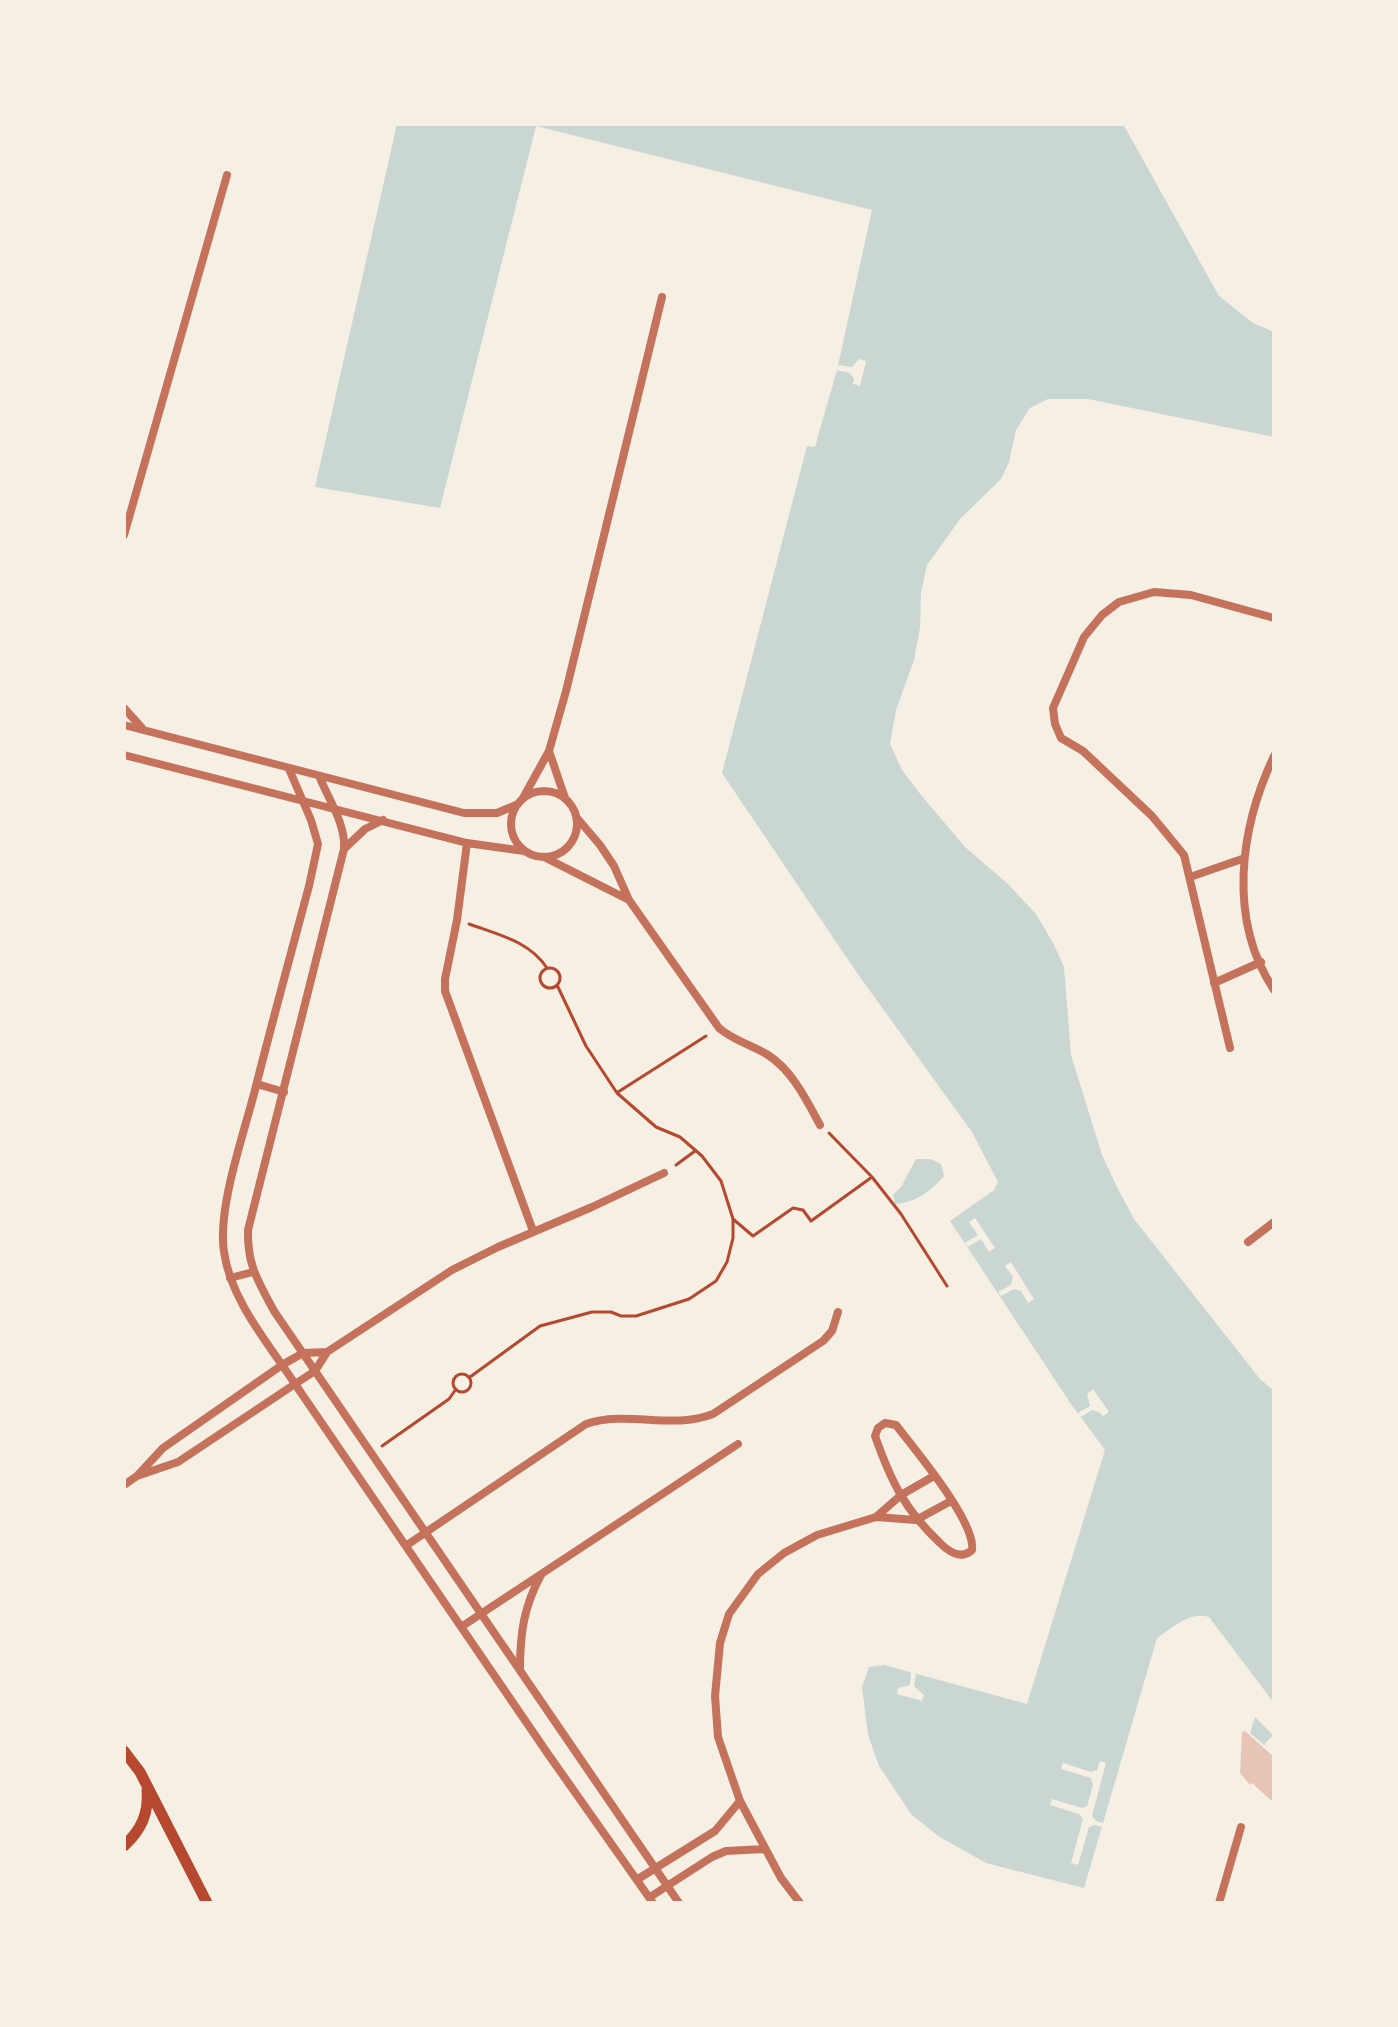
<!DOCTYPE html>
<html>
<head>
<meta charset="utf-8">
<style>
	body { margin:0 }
	#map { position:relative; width:1398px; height:2027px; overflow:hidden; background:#f6efe4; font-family:"Source Sans 3",sans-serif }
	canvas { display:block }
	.frame { position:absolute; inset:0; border:126px solid #f6efe4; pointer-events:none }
</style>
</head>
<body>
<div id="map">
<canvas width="1398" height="2027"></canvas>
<div class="frame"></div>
</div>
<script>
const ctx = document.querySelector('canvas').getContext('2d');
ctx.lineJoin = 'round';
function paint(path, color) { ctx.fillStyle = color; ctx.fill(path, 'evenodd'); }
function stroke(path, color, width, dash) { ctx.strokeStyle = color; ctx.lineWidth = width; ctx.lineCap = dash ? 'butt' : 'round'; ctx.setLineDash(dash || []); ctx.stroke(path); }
paint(new Path2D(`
	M397,124H1123L1219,296L1253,323L1274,332V437L1088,399H1048L1030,408L1016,430L1009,462L1001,479L960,519L927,565L921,592L920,628L914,660L896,710L890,744L902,770L921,795L965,847L1008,884L1036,914L1053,943L1064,967L1071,1055L1102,1155L1118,1189L1134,1219L1260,1379L1274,1391V1703L1209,1617C1190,1611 1172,1628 1157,1638L1084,1888L986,1863L938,1836L911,1814L879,1766L868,1735L862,1687L869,1667L884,1665L1027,1704L1105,1450L1071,1404L950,1221L994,1190L998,1182L972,1132L857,973L722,773L807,446L815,447L837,370L872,210L536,126L440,508L315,487Z
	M916,1159H930L941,1164L944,1176C930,1192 917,1202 895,1204L893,1195L901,1187Z
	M1255,1717L1273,1735L1264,1745L1250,1733Z`), '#c9d6d2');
paint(new Path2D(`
	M859,359L866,361L860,386L853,384L854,379L850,373L837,370L838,365L852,367Z
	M975,1218L995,1248L989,1252L981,1239L968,1247L965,1243L978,1235L969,1222Z
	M1011,1262L1034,1299L1028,1303L1021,1291L1014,1289L1001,1296L998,1292L1011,1285L1013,1277L1005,1266Z
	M1093,1389L1109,1412L1103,1416L1099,1412L1092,1410L1081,1417L1078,1413L1090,1406L1087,1394Z
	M911,1672L916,1674L914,1686L924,1695L922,1701L897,1694L898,1688L910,1685Z
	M1100,1761L1106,1763L1092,1816L1096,1821L1103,1823L1102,1827L1095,1825L1089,1827L1078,1865L1071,1863L1083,1819L1079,1814L1050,1805L1052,1799L1082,1808L1087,1806L1093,1785L1091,1778L1061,1769L1063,1763L1091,1772L1097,1770Z`), '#f6efe4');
paint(new Path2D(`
	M1245,1731L1274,1757V1803L1252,1783L1250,1785L1240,1773L1242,1732Z`), '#e6c5b7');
stroke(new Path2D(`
	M469,924C499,935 529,941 547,968
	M540 978a10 10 0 1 1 20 0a10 10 0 1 1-20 0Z
	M618,1092L706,1036
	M829,1133L872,1177L901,1214L947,1286
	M676,1165L695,1151
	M733,1219L753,1236L793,1208L803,1210L811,1221L872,1177
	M453 1383a9 9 0 1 1 18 0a9 9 0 1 1-18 0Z
	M470,1377L540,1326L592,1312H611L621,1316H636L689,1299L716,1281L727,1262L733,1238V1219L721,1181L702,1156L680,1137L656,1127L617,1093L586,1046L557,985
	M382,1446L449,1399L456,1389`), '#b5482f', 3);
stroke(new Path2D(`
	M124,535L227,175
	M124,708L142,728
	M124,725L464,813H497L516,805
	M549,751L565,798
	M124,755L467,843L524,851
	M1274,756C1240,828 1227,919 1274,990
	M289,769L311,820L318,844L309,886C291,953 273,1019 256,1086C245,1131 217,1207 224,1252C231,1301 269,1344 295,1384L315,1371L327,1352L452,1270L498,1247L592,1207L664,1173
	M320,778C329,800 346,825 344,849L248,1230C247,1265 258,1281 274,1311L679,1903
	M511 824a33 33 0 1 1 66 0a33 33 0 1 1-66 0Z
	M523,798L549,751L566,691L662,297
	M577,818L600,845L614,866L629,900L719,1028C734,1041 752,1045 768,1055C792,1070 807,1101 820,1125
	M467,843L457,920L445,979V991L533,1231
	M345,848L365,829L383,820
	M544,857L629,900
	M1190,877L1242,859
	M1214,983L1261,962
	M1230,1048L1184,855L1152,816L1083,751L1061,738L1055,724L1053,708L1084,637L1102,615L1119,602L1154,592L1191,595L1274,618
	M257,1084L284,1092
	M1248,1242L1274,1222
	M230,1278L253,1272
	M885,1423L896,1425C915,1450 976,1522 972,1550C961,1560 949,1552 940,1543C904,1509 891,1481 875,1436L878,1428Z
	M137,1476L178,1462L295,1384L548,1754L653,1903
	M124,1485L137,1476L163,1448L282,1365L303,1353L327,1352
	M876,1517L901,1495L934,1476
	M407,1545L586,1424C628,1410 671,1430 713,1414L823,1341L832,1331L838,1312
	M461,1627L738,1444
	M520,1669C520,1633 524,1606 541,1575
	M638,1879L715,1831L740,1801
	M650,1897L712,1857L726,1851L764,1849
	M800,1903L781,1878L740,1801L718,1737L715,1696L720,1643L729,1614L758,1574L784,1553L817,1535L876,1517L916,1520L951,1501
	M1219,1903L1241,1827`), '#c5725c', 8);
stroke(new Path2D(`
	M124,1751L140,1772L207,1903
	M124,1846C141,1830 149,1814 147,1790`), '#b5482f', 11);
</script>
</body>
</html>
